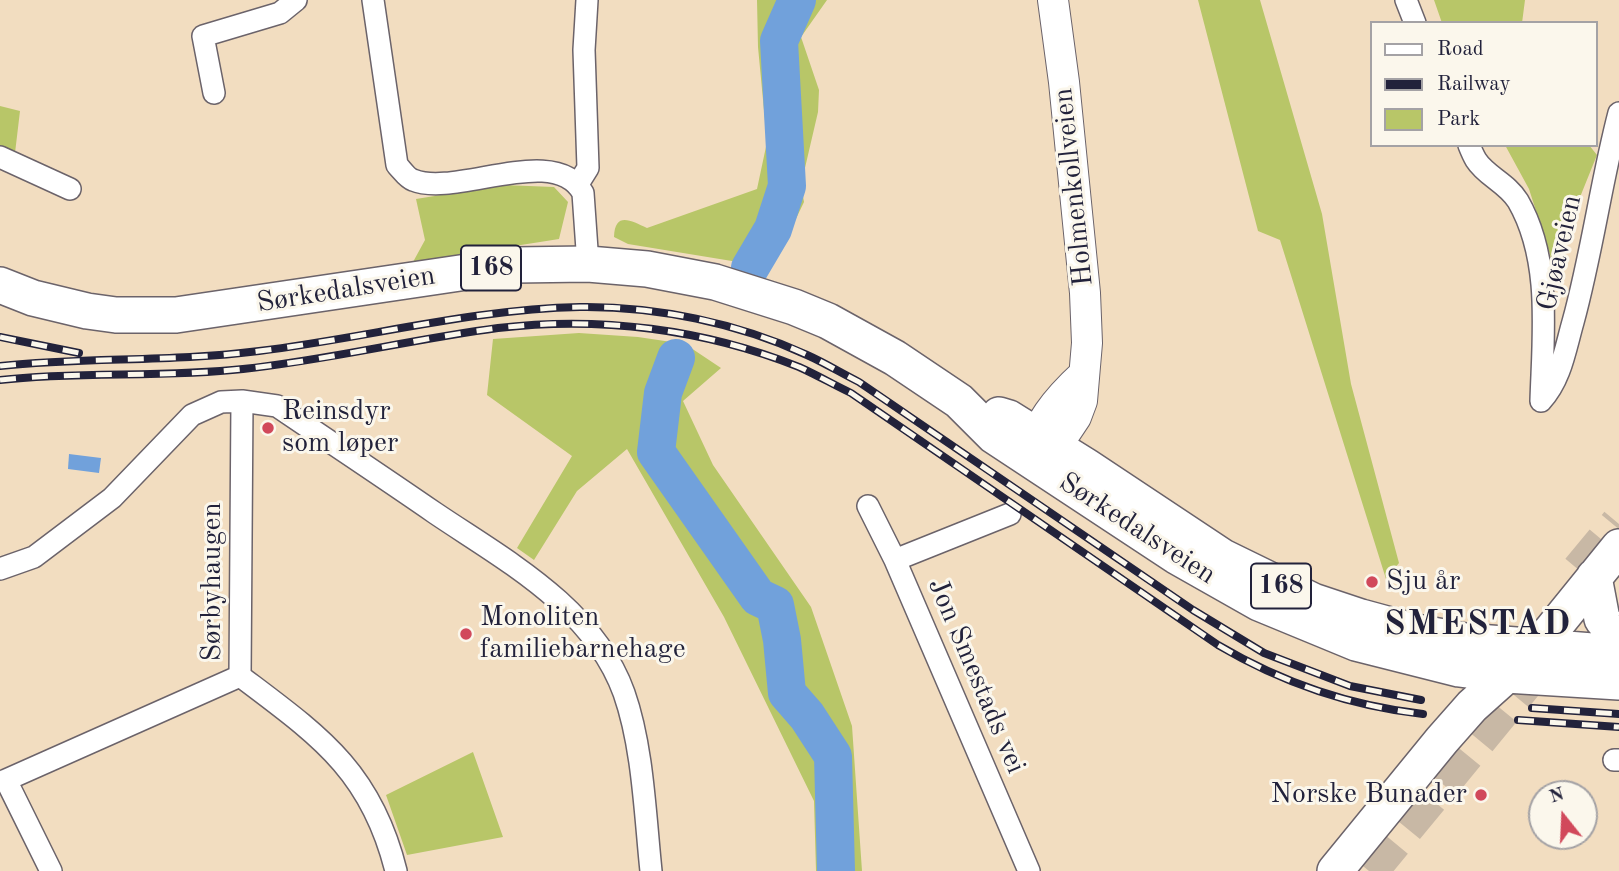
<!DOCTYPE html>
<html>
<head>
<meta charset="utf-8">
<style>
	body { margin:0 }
	#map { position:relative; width:1619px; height:871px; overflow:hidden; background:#f2ddc0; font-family:"Old Standard TT",serif }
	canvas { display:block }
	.legend { position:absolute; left:1370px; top:21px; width:228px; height:126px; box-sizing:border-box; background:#fbf7ec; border:2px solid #a4a2a5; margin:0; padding:9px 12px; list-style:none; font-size:21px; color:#22223b }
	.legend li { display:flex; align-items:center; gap:14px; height:35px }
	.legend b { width:35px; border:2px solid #a4a2a5 }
	.north { position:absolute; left:1528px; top:780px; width:70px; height:70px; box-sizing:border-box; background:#fbf7ec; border:2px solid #a4a2a5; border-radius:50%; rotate:342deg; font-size:19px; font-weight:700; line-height:28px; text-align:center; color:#22223b }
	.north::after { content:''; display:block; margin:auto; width:24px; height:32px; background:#d1495b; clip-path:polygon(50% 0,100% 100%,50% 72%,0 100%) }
</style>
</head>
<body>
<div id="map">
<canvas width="1619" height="871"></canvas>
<ul class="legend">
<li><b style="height:9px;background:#fff"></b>Road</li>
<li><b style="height:9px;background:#22223b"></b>Railway</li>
<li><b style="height:19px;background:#b8c668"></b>Park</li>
</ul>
<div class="north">N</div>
</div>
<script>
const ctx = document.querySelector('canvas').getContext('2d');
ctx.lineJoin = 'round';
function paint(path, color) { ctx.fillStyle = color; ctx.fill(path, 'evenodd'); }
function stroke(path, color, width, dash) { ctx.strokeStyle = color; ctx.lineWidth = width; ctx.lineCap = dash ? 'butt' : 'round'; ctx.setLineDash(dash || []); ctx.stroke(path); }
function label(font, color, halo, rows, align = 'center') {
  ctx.font = font + ' "Old Standard TT",serif'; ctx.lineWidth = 6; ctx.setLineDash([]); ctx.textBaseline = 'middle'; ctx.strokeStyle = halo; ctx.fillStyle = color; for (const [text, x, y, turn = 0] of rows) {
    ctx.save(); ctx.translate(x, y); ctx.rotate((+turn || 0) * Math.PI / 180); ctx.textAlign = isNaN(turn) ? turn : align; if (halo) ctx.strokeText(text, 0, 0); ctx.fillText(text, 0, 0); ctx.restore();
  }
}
paint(new Path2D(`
	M757,0H827L801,37L819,90L818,112L801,185L804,202L778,256L758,273L738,262L628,244L614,237C615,211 631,221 647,228L757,189L767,142L758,47Z
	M1198,0H1260L1322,214L1351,384L1399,563L1386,579L1280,240L1258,231Z
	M1434,0H1525L1522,23H1442Z
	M0,106L20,111L15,153L0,146Z
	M1505,145H1589L1597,155L1553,264L1529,189Z
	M503,185L554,187L568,202L559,239L413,262L425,240L416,199Z
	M579,333L638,337L685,344L721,368L683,401L713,465L811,607L852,726L862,871H816L814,801L724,617L627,449L577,491L534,560L517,548L572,456L487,395L493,339Z
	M473,752L503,837L407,855L386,795Z`), '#b8c668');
paint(new Path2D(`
	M69,454L101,458L99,473L68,469Z`), '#71a1db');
stroke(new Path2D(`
	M750,268L773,229L787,186L779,41L797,0
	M676,358L663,393L656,452L758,597L775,605L782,640L787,693L807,716L833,756L836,871`), '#71a1db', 38);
stroke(new Path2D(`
	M1580,571L1619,524
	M1369,871L1548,654`), '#c8b8a5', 38, [38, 19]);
const street = new Path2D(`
	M373,0L397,165C402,170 407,178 413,180C456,198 555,142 583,193L588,264
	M1406,0L1415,23
	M214,93L203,36L280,13L296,0
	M1469,145C1471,150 1473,155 1476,160C1486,176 1507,183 1518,201C1552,260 1543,335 1541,401
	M0,157L70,189
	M578,184L588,168L584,50L587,0
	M242,401L240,676C318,735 371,770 396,871
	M1541,401C1561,379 1565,350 1573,322C1592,253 1601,182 1619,113
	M868,506L895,560L1029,871
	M895,560L1010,514
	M0,569L34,557L112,498L192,415L221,402L242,401L277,406C330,442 383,477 435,513C506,561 593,607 624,693C643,747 645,814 651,871
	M1614,760H1619
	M51,871L6,780L240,676`);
const secondary = new Path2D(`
	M1053,0L1064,82L1085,293L1087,343L1082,401L1076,417L1056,447L1032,462C1031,427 1060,396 1084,374`);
const primary = new Path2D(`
	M0,285L33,298L87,311L116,315H176L514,265L588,264L647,269L715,282L794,307L828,321L895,358L959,401L994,436L1176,556L1259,603L1356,643L1459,669L1506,675L1619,682
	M999,415L1009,418L1086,466L1223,557L1313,601L1361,617L1416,632L1465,641L1619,653
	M1594,577L1602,619L1619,640
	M1335,871L1442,740L1472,706L1538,647L1619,547`);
stroke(street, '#6b636a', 24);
stroke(secondary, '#6b636a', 32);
stroke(primary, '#6b636a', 38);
stroke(street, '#fff', 21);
stroke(secondary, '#fff', 30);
stroke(primary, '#fff', 35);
const rail = new Path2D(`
	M0,337L79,353
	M0,366C86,357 173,362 259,351C366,338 472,309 580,307C656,306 738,323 807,355C825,363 841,373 859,382L1193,610L1264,653L1350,686L1421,700
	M0,380C81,371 162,378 243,369C328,360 413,339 498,328C600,316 704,329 799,367C817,375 834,385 851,393L1218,645C1281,682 1350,706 1423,714
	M1532,708L1619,714
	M1518,720L1619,727`);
stroke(rail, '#22223b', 8);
stroke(rail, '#fbf7ec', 5, [16]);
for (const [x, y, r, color] of [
	[268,428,7,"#d1495b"],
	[1372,582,7,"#d1495b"],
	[466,634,7,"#d1495b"],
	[1481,795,7,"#d1495b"]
]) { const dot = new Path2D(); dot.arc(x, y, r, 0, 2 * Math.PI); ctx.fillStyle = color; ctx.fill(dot); stroke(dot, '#fbf7ec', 2.5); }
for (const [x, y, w] of [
	[491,268,60],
	[1281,586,60]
]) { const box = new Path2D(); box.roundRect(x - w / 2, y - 22.5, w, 45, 5); ctx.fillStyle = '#fbf7ec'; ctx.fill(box); stroke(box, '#22223b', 2); }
label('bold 26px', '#22223b', null, [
	["168",491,268],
	["168",1281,586]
]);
label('28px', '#22223b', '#fbf7ec', [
	["Holmenkollveien",1074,187,-96],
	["Gjøaveien",1560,253,-77],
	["Sørkedalsveien",346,290,-9],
	["Sørkedalsveien",1137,529,33],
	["Sørbyhaugen",213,582,-90],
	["Jon Smestads vei",976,676,67]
]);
label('28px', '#22223b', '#fbf7ec', [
	["Reinsdyr",282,412],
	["som løper",282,444],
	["Sju år",1386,582],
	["Monoliten",480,618],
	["familiebarnehage",480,650],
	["Norske Bunader",1467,795,"right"]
], 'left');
ctx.letterSpacing = '2px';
label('bold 35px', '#22223b', '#fbf7ec', [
	["SMESTAD",1478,625]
]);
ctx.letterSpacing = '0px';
</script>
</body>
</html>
